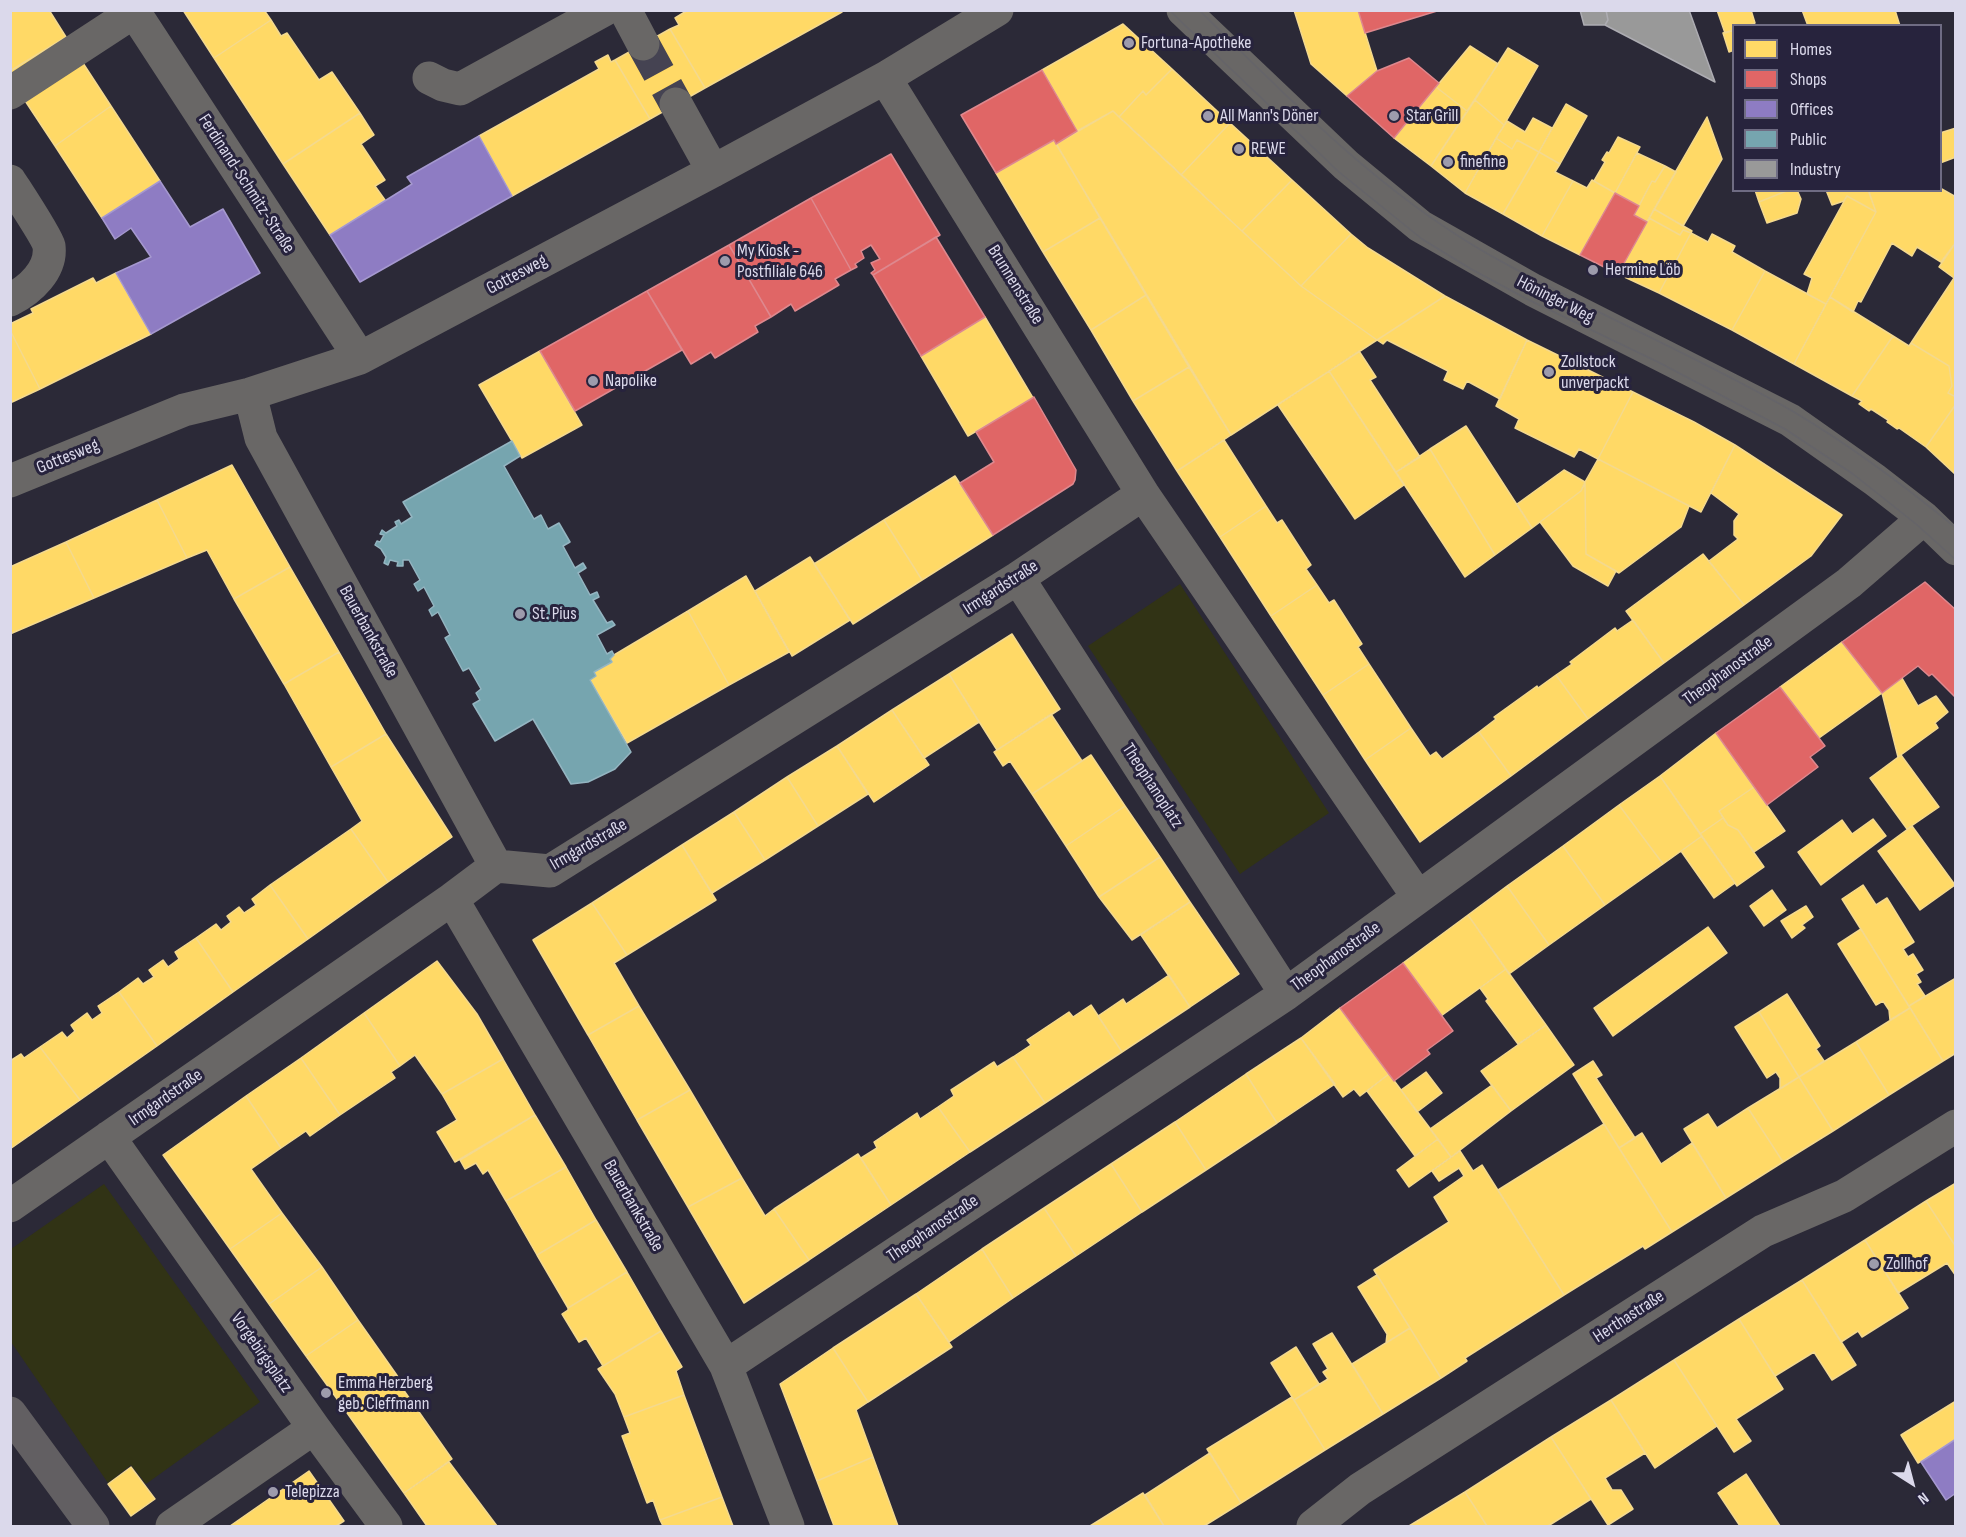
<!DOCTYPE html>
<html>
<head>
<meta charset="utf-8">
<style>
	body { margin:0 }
	#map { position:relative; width:1966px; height:1537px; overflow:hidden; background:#2b2937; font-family:"Sofia Sans Condensed",sans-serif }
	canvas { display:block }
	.frame { position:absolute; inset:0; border:12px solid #dbd9eb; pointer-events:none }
	.legend { position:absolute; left:1732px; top:24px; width:210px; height:168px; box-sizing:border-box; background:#27233d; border:2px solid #6f6c83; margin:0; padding:8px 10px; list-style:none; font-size:18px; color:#dbd9eb }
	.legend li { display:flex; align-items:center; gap:12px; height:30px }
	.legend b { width:30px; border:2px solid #6f6c83 }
	.north { position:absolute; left:1882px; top:1453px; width:60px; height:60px; -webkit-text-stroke:4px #27233d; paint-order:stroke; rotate:144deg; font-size:16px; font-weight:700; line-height:24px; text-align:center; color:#dbd9eb }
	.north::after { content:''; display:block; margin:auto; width:21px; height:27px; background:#dbd9eb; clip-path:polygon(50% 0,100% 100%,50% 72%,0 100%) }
</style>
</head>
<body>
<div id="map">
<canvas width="1966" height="1537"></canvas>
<div class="frame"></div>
<ul class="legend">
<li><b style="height:16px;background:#ffd966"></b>Homes</li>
<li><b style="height:16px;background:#e06666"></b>Shops</li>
<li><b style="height:16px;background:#8e7cc3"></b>Offices</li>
<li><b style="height:16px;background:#76a5af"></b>Public</li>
<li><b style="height:16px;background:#999"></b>Industry</li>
</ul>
<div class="north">N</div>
</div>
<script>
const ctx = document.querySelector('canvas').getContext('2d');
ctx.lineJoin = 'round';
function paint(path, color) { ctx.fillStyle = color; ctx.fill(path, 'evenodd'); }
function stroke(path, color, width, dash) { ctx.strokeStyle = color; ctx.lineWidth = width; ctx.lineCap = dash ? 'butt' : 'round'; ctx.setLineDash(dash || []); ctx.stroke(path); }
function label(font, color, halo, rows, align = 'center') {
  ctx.font = font + ' "Sofia Sans Condensed",sans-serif'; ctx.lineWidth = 6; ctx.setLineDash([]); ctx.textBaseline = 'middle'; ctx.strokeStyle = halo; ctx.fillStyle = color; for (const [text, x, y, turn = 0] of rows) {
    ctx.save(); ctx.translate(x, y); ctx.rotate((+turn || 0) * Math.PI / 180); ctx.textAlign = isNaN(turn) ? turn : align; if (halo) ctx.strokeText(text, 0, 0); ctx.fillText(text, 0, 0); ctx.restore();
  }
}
paint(new Path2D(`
	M1180,584L1329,813L1240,874L1088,646Z
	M104,1184L260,1402L146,1484L131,1465L108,1483L11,1342V1249Z`), '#313315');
const homes = new Path2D(`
	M10,10H49L66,37L10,71Z
	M183,10H264L271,20L214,58Z
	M688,10H841L842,12L705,88L670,29L679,25L675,18Z
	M1294,10H1358L1377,71L1347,96L1311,64Z
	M1717,10H1751L1755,23L1747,26H1734V30L1725,33Z
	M1802,10H1895L1900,26H1808Z
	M271,20L281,36L287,33L319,80L332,72L360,113L283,164L214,58Z
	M1123,24L1172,69L1146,95L1143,91L1119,117L1113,111L1077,131L1042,70Z
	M670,29L705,88L650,119L615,60Z
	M1734,30V50L1729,52L1723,33Z
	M66,37L111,106L55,146L10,78V71Z
	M1470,46L1498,64L1467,111L1436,87Z
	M1508,48L1538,66L1504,125L1475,100Z
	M608,55L611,62L615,60L650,119L512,196L479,136L599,69L595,62Z
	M1172,69L1230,123L1181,175L1119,117L1143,91L1146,95Z
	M1436,87L1467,111L1431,166L1394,138Z
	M1475,100L1504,125L1465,193L1431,166Z
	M1566,104L1587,116L1560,164L1539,152Z
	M111,106L160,181L102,218L55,146Z
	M1113,111L1301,286L1377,340L1231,435L1056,144Z
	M360,113L374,135L361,144L385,180L375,186L385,200L330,235L283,164Z
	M1707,117L1722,159L1683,226L1654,209Z
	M1533,118L1552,128L1539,152L1517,140L1512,149L1496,138L1507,121L1525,132Z
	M1230,123L1292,180L1242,231L1181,175Z
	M1956,128V157L1940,163V133Z
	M1618,137L1640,147L1615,193L1594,181L1605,162L1602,160L1607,152L1609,153Z
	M1496,138L1512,149L1517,140L1539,152L1503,214L1465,193Z
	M1054,140L1100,218L1043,252L996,173Z
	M1539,152L1560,164L1555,172L1573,181L1542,236L1503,214Z
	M1637,153L1665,166L1655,182L1652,181L1639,206L1615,193Z
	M1665,166L1676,172L1647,222L1634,215L1652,181L1655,182Z
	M1292,180L1351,234L1301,286L1242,231Z
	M1592,180L1615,193L1580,255L1542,236L1573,181L1587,188Z
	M1940,188L1956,197V242L1941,262L1917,247L1912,256L1892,243L1861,302L1858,301L1853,312L1830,297L1876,212L1869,192L1874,190H1940Z
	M1755,190H1789L1759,202Z
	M1789,190H1797L1801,199L1797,213L1767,223L1759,202Z
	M1826,190H1868L1876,212L1847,196L1844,201L1832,205Z
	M1847,196L1876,212L1826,304L1807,294L1812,278L1804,274Z
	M1654,209L1692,231L1691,233L1683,230L1680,235L1649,218Z
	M1100,218L1146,295L1091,330L1043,252Z
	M1649,218L1680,235L1683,230L1691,233L1659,293L1618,274Z
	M1691,233L1708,242L1712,234L1735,246L1732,252L1765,271L1732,330L1659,293Z
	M1351,234L1368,248L1445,296L1377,340L1301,286Z
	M1956,242V397L1948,393L1952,386L1949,366L1911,343L1954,278L1939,267Z
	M1765,271L1826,304L1794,364L1732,330Z
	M116,273L151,334L40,389L10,330V324L33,313L31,309L93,278L96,283Z
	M1146,295L1189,367L1133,401L1091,330Z
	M1445,296L1527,340L1500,399L1467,381L1463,389L1444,380L1448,371L1387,340L1383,344L1377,340Z
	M1830,297L1893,336L1852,396L1794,364Z
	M985,317L1033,398L968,436L921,356Z
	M10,330L40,389L10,403Z
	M1893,336L1909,346L1911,343L1949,366L1952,386L1948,393L1956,397V404L1926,447L1899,428L1897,429L1887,422L1888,420L1871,409L1869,411L1859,404L1862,401L1852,396Z
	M1527,340L1633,392L1598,459L1579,449L1574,457L1515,428L1519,419L1496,406Z
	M540,351L582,425L522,458L479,385Z
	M1359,351L1376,377L1370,380L1420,457L1396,472L1329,371Z
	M1189,367L1231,435L1177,471L1133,401Z
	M1329,371L1404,485L1355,519L1278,405Z
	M1633,392L1694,422L1735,445L1701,512L1598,459Z
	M1956,404V475L1926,447Z
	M1466,426L1532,528L1495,555L1430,449Z
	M1224,440L1266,506L1220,537L1177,471Z
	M1735,445L1842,515L1811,556L1744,605L1709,561L1738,539L1734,535V521L1739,514L1711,493Z
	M1430,449L1495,555L1465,577L1396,472Z
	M1598,459L1689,506L1681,527L1619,573L1586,554L1585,482Z
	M232,465L290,567L234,599L207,550L187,558L157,500Z
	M1564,470L1585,482L1581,491L1532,528L1517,504Z
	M955,476L993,535L922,580L884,520Z
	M1585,483L1586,554L1616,571L1608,586L1573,566L1540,522L1581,491Z
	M157,500L187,558L94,598L66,542Z
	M1266,506L1277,523L1282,520L1311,565L1306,569L1317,585L1271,616L1220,537Z
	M884,520L922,580L853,624L814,564Z
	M66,542L94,598L10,634V567Z
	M1703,554L1744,605L1664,663L1626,611Z
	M810,557L850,620L792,656L755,591Z
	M290,567L339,652L284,684L234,599Z
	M746,576L789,652L729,685L688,611Z
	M1317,585L1329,603L1334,600L1362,644L1358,647L1369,664L1323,695L1271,616Z
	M688,611L729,685L627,743L590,680L596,676L594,672L612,662L610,659L614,655Z
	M1633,620L1664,663L1588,719L1556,675L1572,664L1570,662L1615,628L1617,631Z
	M1012,634L1060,709L997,750L949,674Z
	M1842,642L1882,693L1819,738L1780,687Z
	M339,652L386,734L331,767L284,684Z
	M1369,664L1411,728L1365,760L1323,695Z
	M949,674L979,722L924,758L892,710Z
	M1556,675L1588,719L1511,776L1479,732L1496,719L1494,717L1537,686L1538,688Z
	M1902,678L1918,706L1936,696L1948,712L1935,723L1938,728L1898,757L1882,693Z
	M892,710L929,765L874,802L837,746Z
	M1051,714L1082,761L1032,794L1010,761L1003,766L994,752Z
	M1411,728L1430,756L1436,752L1442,759L1479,732L1511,776L1420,842L1365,760Z
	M1716,733L1754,787L1719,811L1723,818L1700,834L1660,776Z
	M386,734L452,837L388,882L351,829L362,821L331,767Z
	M837,746L868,794L818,826L787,777Z
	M1091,755L1125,806L1066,846L1032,794Z
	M1901,755L1939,807L1907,829L1870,778Z
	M1660,776L1702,836L1663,864L1619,805Z
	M787,777L818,826L765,860L734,812Z
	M1754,787L1785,831L1754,852L1738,830L1728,825L1719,811Z
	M1619,805L1663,864L1605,905L1563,846Z
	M1125,806L1160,857L1099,897L1066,846Z
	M734,812L765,860L712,893L682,845Z
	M1723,818L1728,825L1738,830L1764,867L1737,886L1700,834Z
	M1873,819L1886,836L1821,885L1798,852L1842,820L1852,834Z
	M1912,826L1955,885L1920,910L1878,851Z
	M351,829L388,882L308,939L270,885Z
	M1702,836L1735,883L1714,898L1681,851Z
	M682,845L716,900L627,955L592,903Z
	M1563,846L1605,905L1549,945L1507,886Z
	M1160,857L1190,902L1132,940L1099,897Z
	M270,885L308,939L233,992L196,938L216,924L221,930L231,922L227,916L239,907L244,913L256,905L252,899Z
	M1863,885L1876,905L1887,898L1914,942L1903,949L1908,957L1913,954L1923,970L1916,974L1921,982L1917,984L1925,996L1909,1006L1842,899Z
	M1507,886L1549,945L1509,974L1468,915Z
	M1772,890L1786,910L1764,926L1750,906Z
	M1190,902L1239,974L1190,1007L1141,935Z
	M592,903L627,955L614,963L639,1006L588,1035L533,940Z
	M1806,906L1813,917L1802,925L1805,928L1792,938L1781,921Z
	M1468,915L1506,969L1441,1016L1403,963Z
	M1708,927L1727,953L1613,1036L1594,1008Z
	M1861,929L1910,1008L1890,1020L1889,1010L1883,1001L1876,1005L1838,944Z
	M196,938L233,992L157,1046L119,992L138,978L143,984L154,977L149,970L163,960L168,967L179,959L175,952Z
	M437,961L477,1014L503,1059L442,1094L415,1055L400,1066L364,1013Z
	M1506,969L1546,1025L1518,1044L1486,1001L1488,999L1480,988Z
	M1169,975L1190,1007L1122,1052L1098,1016L1123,999L1126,1004Z
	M1956,978V1053L1943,1061L1909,1006Z
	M119,992L157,1046L80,1100L40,1047L62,1032L67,1038L75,1031L71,1025L87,1013L92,1020L102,1013L98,1006Z
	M1787,994L1820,1046L1816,1049L1824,1061L1799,1077L1759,1012Z
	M1091,1005L1122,1052L1045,1103L1013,1057L1031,1045L1027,1040L1069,1012L1073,1017Z
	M639,1006L690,1090L637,1120L588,1035Z
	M1340,1008L1389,1074L1360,1096L1354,1089L1343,1097L1301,1038Z
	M1910,1008L1943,1061L1889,1095L1856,1042Z
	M1759,1012L1799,1077L1780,1089V1078L1776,1072L1767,1078L1735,1027Z
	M364,1013L400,1066L391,1072L395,1078L340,1115L301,1058Z
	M1546,1025L1574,1065L1511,1111L1481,1071Z
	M1301,1038L1335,1084L1277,1123L1246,1074Z
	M1856,1042L1889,1095L1833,1131L1799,1077Z
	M40,1047L80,1100L10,1149V1061L21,1054L24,1058Z
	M1013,1057L1045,1103L970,1152L938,1107L954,1096L951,1090L994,1062L997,1067Z
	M301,1058L340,1115L310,1136L306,1131L281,1148L246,1096Z
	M503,1059L535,1115L455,1162L437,1132L457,1120L442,1094Z
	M1593,1061L1602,1075L1596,1078L1635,1138L1619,1148L1573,1074Z
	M1426,1072L1442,1093L1417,1112L1401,1090Z
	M1246,1074L1277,1123L1206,1170L1175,1122Z
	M1389,1074L1438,1139L1415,1156L1367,1091Z
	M1799,1077L1833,1131L1783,1162L1748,1108Z
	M1492,1085L1511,1111L1451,1157L1430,1129Z
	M690,1090L742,1178L688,1207L637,1120Z
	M246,1096L281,1148L251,1169L282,1213L230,1249L163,1155Z
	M938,1107L970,1152L891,1205L861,1158L877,1148L874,1142L917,1113L920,1119Z
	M1748,1108L1783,1162L1726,1198L1684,1129L1708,1114L1717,1128Z
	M535,1115L566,1167L506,1201L488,1170L483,1174L476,1163L465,1169L460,1160Z
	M1175,1122L1206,1170L1142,1212L1111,1164Z
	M1604,1124L1672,1232L1645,1249L1643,1246L1564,1295L1498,1190Z
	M1642,1133L1661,1164L1692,1143L1726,1198L1672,1232L1619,1148Z
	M1438,1139L1451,1157L1409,1187L1397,1170Z
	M1460,1151L1473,1171L1482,1165L1564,1295L1465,1358L1467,1361L1441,1378L1374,1270L1449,1222L1434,1197L1464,1176L1459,1168L1439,1181L1432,1171Z
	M858,1154L891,1205L809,1260L774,1209Z
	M1111,1164L1142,1212L1076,1256L1044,1208Z
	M566,1167L596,1220L537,1255L506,1201Z
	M742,1178L765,1216L774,1209L809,1260L744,1303L688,1207Z
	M1956,1183V1247L1926,1201Z
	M1926,1201L1956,1247V1276L1947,1263L1898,1293L1865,1240Z
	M1044,1208L1076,1256L1013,1298L982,1249Z
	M282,1213L322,1267L269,1304L230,1249Z
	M596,1220L627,1272L568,1308L537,1255Z
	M1865,1240L1908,1308L1862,1337L1858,1331L1841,1342L1802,1280Z
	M982,1249L1013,1298L949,1342L916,1294Z
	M322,1267L358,1320L306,1356L269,1304Z
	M627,1272L661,1331L603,1366L586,1338L579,1342L562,1314L568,1310V1308Z
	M1377,1275L1410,1328L1386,1343L1387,1334L1358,1287Z
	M1802,1280L1856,1365L1832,1380L1814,1352L1775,1376L1739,1319Z
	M916,1294L952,1347L868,1402L833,1348Z
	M1739,1319L1783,1389L1736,1419L1751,1441L1734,1452L1674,1360Z
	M358,1320L396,1374L345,1410L306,1356Z
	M1410,1328L1441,1378L1383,1414L1352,1364Z
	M661,1331L682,1367L676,1371L684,1395L624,1417L615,1394L598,1369Z
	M1332,1333L1383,1414L1325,1450L1294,1400L1328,1379L1323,1372L1328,1369L1313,1344Z
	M1296,1347L1319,1384L1294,1400L1271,1363Z
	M833,1348L868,1402L856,1410L873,1457L817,1481L780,1384Z
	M1674,1360L1717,1426L1655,1468L1611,1400Z
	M396,1374L400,1380L398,1382L452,1459L404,1493L345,1410Z
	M684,1395L722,1497L660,1520L653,1500L647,1503L622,1436L630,1433L624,1417Z
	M1292,1397L1325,1450L1241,1503L1207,1449Z
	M1611,1400L1645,1453L1605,1478L1612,1490H1621L1633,1509L1608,1525L1551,1437Z
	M1956,1401V1439L1918,1463L1901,1435Z
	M1551,1437L1591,1499L1548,1526H1487L1465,1492Z
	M1210,1453L1241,1503L1204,1526H1164L1145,1495Z
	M873,1457L898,1526H834L817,1481Z
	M449,1462L497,1526H427L404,1493Z
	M131,1467L155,1499L131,1516L108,1484Z
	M309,1471L344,1521L336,1526H230Z
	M1746,1474L1780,1526H1740L1718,1493Z
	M1465,1492L1487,1526H1409Z
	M1143,1493L1164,1526H1090Z
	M722,1497L733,1526H663L660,1520Z`);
paint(homes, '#ffd966');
stroke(homes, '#f4d98e', 1.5);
const shops = new Path2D(`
	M1358,10H1436L1437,11L1365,33Z
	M1409,58L1439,83L1394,138L1347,96L1377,71Z
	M1042,70L1077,131L1056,144L1054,140L996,173L961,115Z
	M891,154L940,235L873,275L871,273L875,270L871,263L880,259L871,245L861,251L864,258L855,264L857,267L851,270L811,198Z
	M1615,193L1639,206L1634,215L1647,222L1618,274L1580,255Z
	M811,198L851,270L835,279L839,285L795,311L791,304L771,317L729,245Z
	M936,237L985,317L921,356L873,275Z
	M729,245L771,317L755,326L758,332L715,358L711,352L691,364L647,291Z
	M647,291L682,350L575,411L540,351Z
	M1034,397L1076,470L1075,480L1073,484L993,535L960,483L994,462L976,432Z
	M1925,582L1956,610V698L1932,674L1929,676L1918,666L1882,693L1842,642Z
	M1780,687L1825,746L1810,757L1818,767L1767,805L1716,733Z
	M1403,963L1453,1031L1427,1050L1430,1054L1394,1081L1340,1008Z`);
paint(shops, '#e06666');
stroke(shops, '#de888e', 1.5);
const offices = new Path2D(`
	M479,136L512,196L360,282L330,235L412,184L407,177Z
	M160,181L190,227L223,209L260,273L151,334L116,273L151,257L131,228L115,239L102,218Z
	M1956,1439V1493L1946,1500L1921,1462Z`);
paint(offices, '#8e7cc3');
stroke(offices, '#a598cf', 1.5);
const public = new Path2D(`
	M512,441L520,456L504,466L534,519L541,515L548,529L559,523L570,542L563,546L575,568L583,563L586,568L578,573L590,595L597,592L599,597L593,600L607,623L612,621L615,625L597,635L607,654L612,651L614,655L610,659L612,662L594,672L596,676L590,680L631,752L615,769L588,782L571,784L533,719L495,741L473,704L480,700L476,693L481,689L469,668L463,671L445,638L450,635L438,612L432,616L429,610L434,606L424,587L418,591L414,584L420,580L409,560H403V566H397L398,562L390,560L388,565L384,563L386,557L381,549L375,545L377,541L380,542L384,535L380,534L382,530L386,533L397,526L395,522L399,520L401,524L412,517L403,502Z`);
paint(public, '#76a5af');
stroke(public, '#94b5c1', 1.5);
const industry = new Path2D(`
	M1580,10H1606L1608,20L1605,25H1584Z
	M1606,10H1689L1715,82L1605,25L1608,20Z`);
paint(industry, '#999');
stroke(industry, '#adacb2', 1.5);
stroke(new Path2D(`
	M643,44L676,104`), '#454352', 33, [33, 16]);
stroke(new Path2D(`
	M133,10L360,358
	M625,10L643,44
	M1183,10L1346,165L1420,226L1533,290L1790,420L1875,480L1924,518L1956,549
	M429,78L443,85L460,89L604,10
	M885,78L1143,494L1418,897
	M10,93L134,12
	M676,104L713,171
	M10,181C17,192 47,237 49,246C52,270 30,290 10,300
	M250,394L261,438L496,866
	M10,481L184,410L250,394L360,358L713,171L885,78L997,10
	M1018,578L1286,994
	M452,899L726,1366L788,1526
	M109,1137L314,1428L172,1526
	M10,1206L452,899L496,866L550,871L1018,578L1143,494
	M726,1366L1286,994L1849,583L1924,518
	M314,1428L386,1526
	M1313,1526L1360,1489L1763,1231L1844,1196L1956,1126`), '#696766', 33);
stroke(new Path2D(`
	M10,1413L93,1526`), '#625f62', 33);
stroke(new Path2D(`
	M1169,10L1339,172L1422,239L1471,269L1527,299L1660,363L1785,429L1853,474L1916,524L1956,560
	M1199,10C1287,97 1374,187 1481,250C1583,309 1692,353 1794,412C1851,446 1905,486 1956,528`), '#656469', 1.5);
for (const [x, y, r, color] of [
	[1129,43,6,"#9d9bac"],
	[1208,116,6,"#9d9bac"],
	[1394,116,6,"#9d9bac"],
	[1239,149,6,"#9d9bac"],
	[1448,162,6,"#9d9bac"],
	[725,261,6,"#9d9bac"],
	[1593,270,6,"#9d9bac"],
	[1549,372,6,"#9d9bac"],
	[593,381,6,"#9d9bac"],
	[520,614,6,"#9d9bac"],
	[1874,1264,6,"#9d9bac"],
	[326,1393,6,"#9d9bac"],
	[273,1492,6,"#9d9bac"]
]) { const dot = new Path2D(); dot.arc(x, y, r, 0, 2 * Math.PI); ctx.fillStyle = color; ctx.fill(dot); stroke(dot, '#27233d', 2); }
label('18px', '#dbd9eb', '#27233d', [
	["Fortuna-Apotheke",1141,43],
	["All Mann's Döner",1220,116],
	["Star Grill",1406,116],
	["REWE",1251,149],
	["finefine",1460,162],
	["My Kiosk -",737,251],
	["Postfiliale 646",737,272],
	["Hermine Löb",1605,270],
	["Zollstock",1561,362],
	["unverpackt",1561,383],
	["Napolike",605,381],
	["St. Pius",532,614],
	["Zollhof",1886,1264],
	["Emma Herzberg",338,1383],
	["geb. Cleffmann",338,1404],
	["Telepizza",285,1492]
], 'left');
label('18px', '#dbd9eb', '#27233d', [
	["Ferdinand-Schmitz-Straße",246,184,57],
	["Gottesweg",517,275,-28],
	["Brunnenstraße",1015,285,58],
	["Höninger Weg",1555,300,27],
	["Gottesweg",68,457,-22],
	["Irmgardstraße",1001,588,-33],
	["Bauerbankstraße",368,632,61],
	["Theophanostraße",1728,671,-36],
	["Theophanoplatz",1152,786,57],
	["Irmgardstraße",589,845,-30],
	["Theophanostraße",1336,957,-36],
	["Irmgardstraße",166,1098,-35],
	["Bauerbankstraße",633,1206,60],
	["Theophanostraße",933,1229,-34],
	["Herthastraße",1629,1317,-33],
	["Vorgebirgsplatz",261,1353,55]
]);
</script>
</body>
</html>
